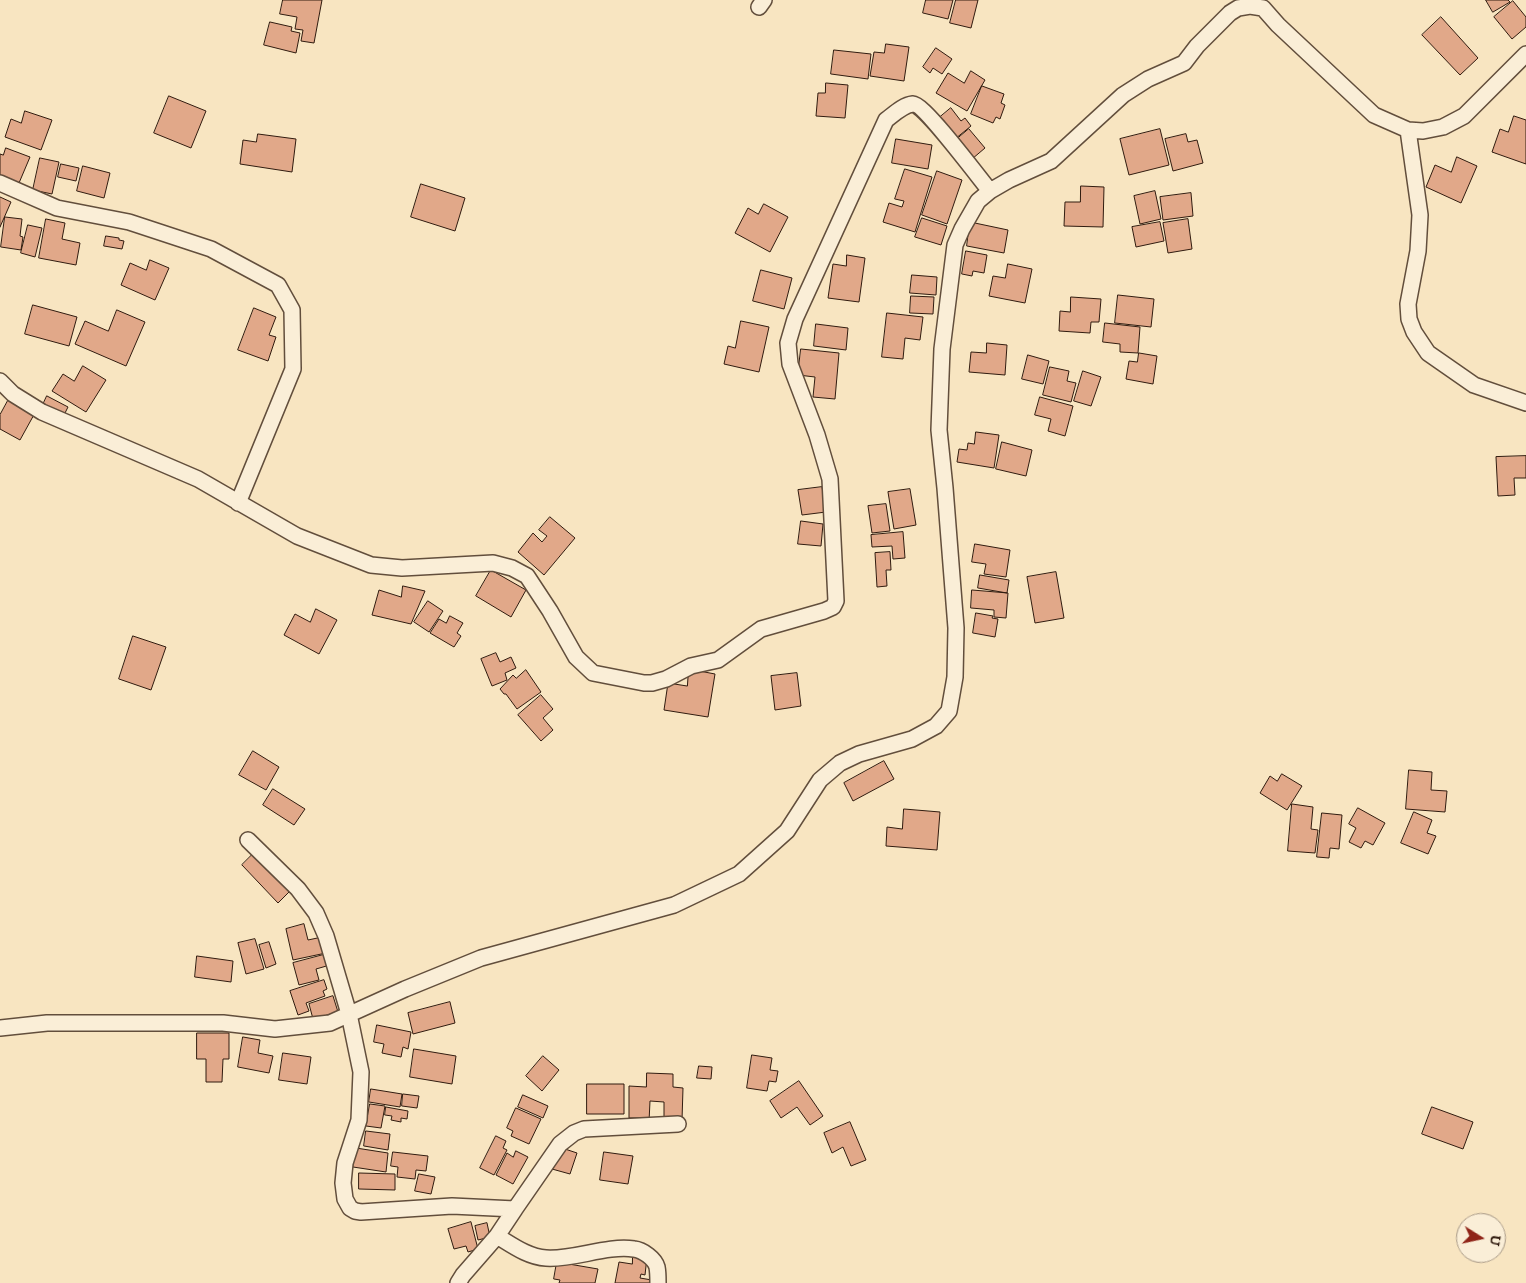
<!DOCTYPE html>
<html>
<head>
<meta charset="utf-8">
<style>
	body { margin:0 }
	#map { position:relative; width:1526px; height:1283px; overflow:hidden; background:#f8e5c1; font-family:"IM FELL DW Pica",serif }
	canvas { display:block }
	.north { position:absolute; left:1456px; top:1213px; width:50px; height:50px; box-sizing:border-box; background:#faeed7; border:1px solid #a99a87; border-radius:50%; rotate:100deg; font-size:14px; font-weight:700; line-height:20px; text-align:center; color:#301b0f }
	.north::after { content:''; display:block; margin:auto; width:18px; height:22px; background:#8f2418; clip-path:polygon(50% 0,100% 100%,50% 72%,0 100%) }
</style>
</head>
<body>
<div id="map">
<canvas width="1526" height="1283"></canvas>
<div class="north">U</div>
</div>
<script>
const ctx = document.querySelector('canvas').getContext('2d');
ctx.lineJoin = 'round';
function paint(path, color) { ctx.fillStyle = color; ctx.fill(path, 'evenodd'); }
function stroke(path, color, width, dash) { ctx.strokeStyle = color; ctx.lineWidth = width; ctx.lineCap = dash ? 'butt' : 'round'; ctx.setLineDash(dash || []); ctx.stroke(path); }
const building = new Path2D(`
	M283,0H322L314,43L301,41L303,30L295,29L297,17L280,14Z
	M926,0H953L948,19L923,13Z
	M956,0H978L971,28L950,23Z
	M1486,0H1508L1510,2L1493,12Z
	M1513,1L1526,17V27L1512,39L1494,17Z
	M1441,17L1478,58L1460,75L1422,35Z
	M270,22L292,27L291,31L300,33L296,53L264,45Z
	M886,44L909,47L904,81L870,76L874,52L884,53Z
	M936,48L952,59L942,74L933,68L930,73L923,67Z
	M834,50L871,54L868,79L831,74Z
	M971,71L985,80L967,111L936,93L948,73L964,83Z
	M826,83L848,85L845,118L816,116L818,93H825Z
	M982,86L1004,94L1001,103L1005,105L1000,119L996,117L993,123L971,114Z
	M169,96L206,111L191,148L154,133Z
	M951,108L961,121L965,118L971,126L955,139L939,118Z
	M25,111L52,120L41,150L5,137L11,119L21,123Z
	M1514,116L1526,120V164L1492,152L1500,129L1508,132Z
	M969,129L985,148L972,159L956,140Z
	M1160,129L1169,165L1129,175L1120,139Z
	M258,134L296,139L292,172L240,164L243,140L256,142Z
	M1186,134L1188,142L1197,140L1203,163L1173,171L1165,139Z
	M896,139L932,145L928,169L892,163Z
	M6,148L30,157L19,183L0,176V154L3,155Z
	M1457,157L1477,166L1461,203L1426,187L1435,165L1451,172Z
	M40,158L59,162L52,194L33,190Z
	M61,164L79,168L76,181L58,177Z
	M83,166L110,173L104,198L77,191Z
	M905,169L932,177L915,232L883,222L889,203L902,207L904,201L895,199Z
	M937,171L962,180L947,224L922,215Z
	M421,184L465,198L455,231L411,217Z
	M1081,186L1104,187L1103,227L1064,226L1065,202H1080Z
	M1155,191L1161,219L1140,224L1134,196Z
	M1191,193L1193,216L1163,220L1160,197Z
	M0,197L11,202L0,227Z
	M764,204L788,217L770,252L735,233L748,208L758,214Z
	M5,217L22,219L20,236L23,237L21,250L1,247Z
	M922,218L947,226L941,245L915,237Z
	M46,219L65,223L62,239L80,243L76,265L39,258Z
	M1188,219L1192,249L1168,253L1163,223Z
	M970,222L1008,230L1004,253L967,246Z
	M1160,222L1164,241L1136,247L1132,227Z
	M28,225L42,228L35,257L21,253Z
	M106,236L119,238V240L124,241L122,249L104,246Z
	M966,251L987,255L984,273L973,271L972,276L962,274Z
	M847,255L865,258L859,302L828,298L833,264L846,266Z
	M150,260L169,268L155,300L121,285L130,263L146,270Z
	M1008,264L1032,269L1025,303L989,296L993,276L1005,278Z
	M761,270L792,278L784,309L753,301Z
	M912,275L937,277L936,295L910,293Z
	M1118,295L1154,299L1151,327L1115,323Z
	M911,296L934,297L933,314L910,313Z
	M1071,297L1101,299L1099,322H1091L1090,333L1059,331L1060,311L1070,312Z
	M33,305L77,317L69,346L25,334Z
	M254,308L276,317L269,335L276,337L268,361L238,350Z
	M117,310L145,322L126,366L75,344L85,321L108,331Z
	M887,313L923,317L920,340L905,338L903,359L882,357Z
	M741,321L769,327L759,372L724,364L728,346L735,348Z
	M1105,323L1140,327L1138,353L1120,352V344L1103,342Z
	M816,324L848,328L846,350L814,346Z
	M987,343L1007,345L1005,375L969,372L971,352L986,353Z
	M801,349L839,353L835,399L813,397L815,377L798,375Z
	M1139,353L1157,356L1153,384L1126,379L1129,361L1137,362Z
	M1028,355L1049,361L1043,384L1022,379Z
	M83,366L106,380L86,412L52,391L63,374L74,381Z
	M1050,367L1069,371L1067,381L1076,383L1071,402L1043,395Z
	M1083,371L1101,377L1091,406L1074,401Z
	M47,396L68,407L62,419L41,409Z
	M10,397L36,411L20,440L0,429V415Z
	M1040,397L1073,406L1065,436L1048,431L1051,419L1035,415Z
	M976,432L999,435L994,468L957,462L959,449L967,450L968,443L974,444Z
	M1002,442L1032,450L1026,476L996,469Z
	M1526,456V478H1514L1515,495L1498,496L1496,457Z
	M822,487L826,512L802,515L798,490Z
	M910,489L916,525L894,529L888,492Z
	M886,504L890,531L872,533L868,506Z
	M550,517L575,538L544,575L518,552L533,533L542,542L547,536L539,530Z
	M801,521L823,524L821,546L798,544Z
	M903,532L905,558L893,559L892,546L872,547L871,535Z
	M975,544L1010,550L1006,577L984,574L986,564L972,562Z
	M890,552L891,570H886L887,586L877,587L875,553Z
	M491,570L526,590L511,617L476,596Z
	M1056,572L1064,618L1035,623L1027,577Z
	M980,575L1009,580L1007,593L978,588Z
	M403,586L425,591L411,624L372,615L379,590L401,597Z
	M972,590L1008,593L1006,618L994,617V610L971,608Z
	M428,601L443,611L429,632L414,622Z
	M316,609L337,620L319,654L284,635L295,614L310,622Z
	M976,613L993,616L992,618L998,619L995,637L973,633Z
	M450,616L463,623L457,633L461,636L454,647L430,633L439,619L446,623Z
	M133,636L166,647L151,690L119,679Z
	M496,653L500,662L511,657L516,668L505,673L507,680L492,686L481,659Z
	M689,669L715,674L708,717L664,710L668,683L687,686Z
	M526,670L541,692L517,709L506,694H504L500,689L513,675L516,678Z
	M797,673L801,706L775,710L771,676Z
	M541,695L553,709L543,718L553,730L541,741L518,715Z
	M253,751L279,767L266,790L239,775Z
	M884,761L894,779L853,801L844,783Z
	M1409,770L1432,772L1431,790L1447,791L1445,812L1406,809Z
	M1282,774L1302,786L1287,810L1260,793L1270,776L1277,781Z
	M273,789L305,809L294,825L263,805Z
	M1292,804L1313,807L1311,829L1318,830L1315,853L1288,851Z
	M1358,808L1385,823L1373,845L1365,841L1361,848L1349,842L1356,828L1349,824Z
	M904,809L940,812L937,850L886,846L887,827L902,829Z
	M1414,812L1432,820L1427,833L1436,836L1428,854L1401,843Z
	M1322,813L1342,815L1339,849L1330,848L1329,858L1317,857Z
	M253,854L287,882L283,886L289,892L278,903L242,865Z
	M304,924L308,940L322,937L326,953L293,960L286,929Z
	M255,939L264,969L246,974L238,943Z
	M269,942L276,964L266,968L259,945Z
	M327,954L330,965L316,969L319,980L299,985L293,963Z
	M197,956L233,961L231,982L195,977Z
	M324,980L327,989L323,991L325,996L306,1003L309,1011L298,1015L290,991Z
	M333,996L338,1012L313,1019L309,1004Z
	M450,1002L455,1023L413,1034L408,1013Z
	M377,1025L411,1032L408,1049L403,1047L401,1057L382,1053L384,1044L374,1042Z
	M197,1033H229V1059H223L222,1082H206V1059H197Z
	M243,1037L260,1040L258,1053L273,1056L269,1073L238,1067Z
	M414,1049L456,1056L452,1084L410,1077Z
	M283,1053L311,1057L307,1084L279,1080Z
	M752,1055L772,1058L770,1070L778,1071L776,1082L769,1081L767,1091L747,1088Z
	M543,1056L559,1070L542,1091L526,1076Z
	M699,1066L712,1067L711,1079L697,1078Z
	M647,1073L673,1074V1087L683,1088L682,1120L664,1119V1102L650,1101L649,1122L639,1121L640,1118H629V1086L646,1087Z
	M799,1081L823,1116L810,1125L797,1107L781,1118L770,1101Z
	M587,1084H624V1114H587Z
	M371,1089L402,1094L400,1107L369,1102Z
	M403,1094L419,1096L417,1108L402,1106Z
	M523,1095L548,1106L543,1118L518,1107Z
	M370,1104L385,1106L381,1128L366,1126Z
	M386,1107L408,1111L407,1119L401,1118V1122L391,1120L392,1116L385,1115Z
	M1432,1107L1473,1122L1463,1149L1422,1134Z
	M516,1108L541,1119L529,1144L511,1136L513,1131L507,1128Z
	M850,1122L866,1160L851,1166L843,1147L832,1153L824,1133Z
	M366,1131L390,1134L388,1150L364,1146Z
	M496,1136L506,1141L503,1148L507,1150L494,1175L480,1168Z
	M559,1147L577,1153L570,1174L552,1169Z
	M356,1148L388,1153L386,1172L353,1167Z
	M516,1151L528,1157L513,1184L496,1175L507,1153L513,1157Z
	M393,1152L428,1156L426,1171L416,1170L415,1179L397,1177L398,1167L391,1166Z
	M604,1152L633,1156L628,1184L600,1180Z
	M359,1173L395,1174V1190L359,1189Z
	M419,1174L435,1177L431,1194L415,1191Z
	M471,1222L478,1249L468,1252L466,1246L454,1249L448,1229Z
	M487,1223L490,1237L478,1240L475,1226Z
	M633,1254L647,1257L645,1275L641,1274L640,1278L652,1280L651,1283H615L619,1262L632,1264Z
	M557,1262L598,1269L595,1283H559L560,1280L554,1279Z`);
paint(building, '#e1a889');
stroke(building, '#301b0f', 1);
const minor = new Path2D(`
	M759,7L764,0
	M1408,130L1420,215L1418,251L1408,304L1409,319L1414,332L1428,353L1474,385L1526,403
	M0,183L57,208L129,222L211,249L278,285L292,310L293,369L238,503
	M0,381L13,394L42,412L198,479L297,536L371,565L402,568L493,563L512,568L527,576L550,611L576,657L593,673L644,683H652L666,679L691,666L718,660L761,629L824,611L833,607L836,601L830,479L817,435L790,364L788,343L795,319L886,120C894,114 903,105 913,104C924,104 980,179 990,191
	M248,840L298,889L316,913L326,936L349,1014L361,1072L359,1120L345,1163L343,1183L345,1199L350,1208L355,1211L361,1212L452,1206L515,1209L497,1236L463,1275L458,1283
	M0,1028L47,1023H223L275,1029L330,1023L405,989L481,958L674,905L739,874L787,831L820,780L840,763L859,754L912,739L936,726L949,711L955,677L956,628L945,488L939,430L942,349L955,245L962,229L978,201L990,191L1009,180L1051,161L1123,95L1148,79L1184,63L1197,46L1230,13L1238,8L1250,6L1263,8L1278,25L1374,115L1408,130L1423,131L1443,127L1464,116L1526,54
	M515,1209L560,1144L574,1133L584,1129L678,1124
	M497,1236C512,1245 528,1257 546,1258C574,1260 606,1245 634,1249C643,1250 655,1259 657,1267C658,1272 658,1278 658,1283`);
stroke(minor, '#624e3c', 18);
stroke(minor, '#faeed7', 15);
</script>
</body>
</html>
